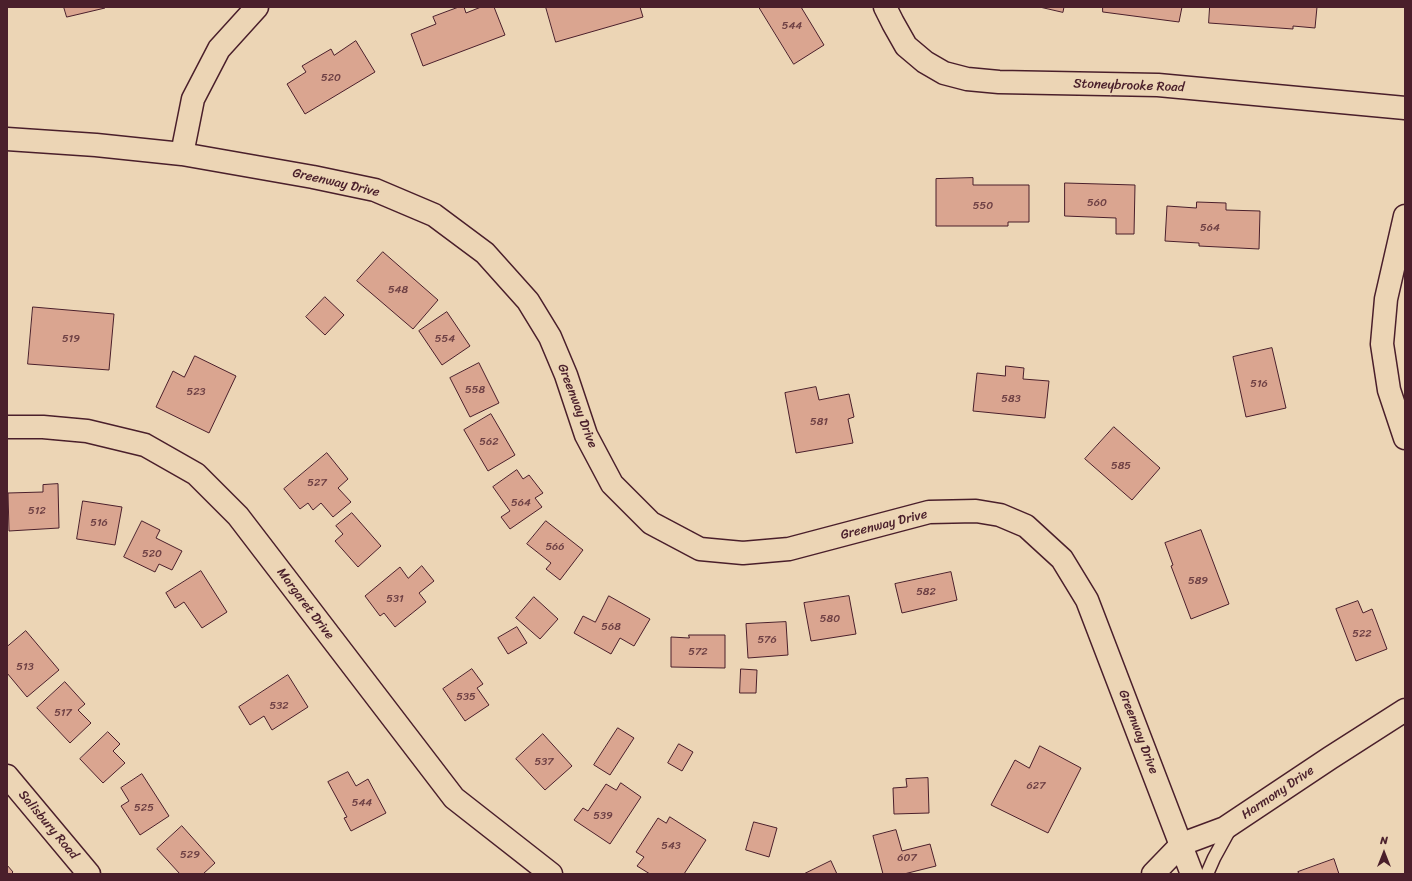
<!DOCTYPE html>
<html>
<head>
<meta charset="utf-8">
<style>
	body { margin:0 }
	#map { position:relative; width:1412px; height:881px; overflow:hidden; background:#ecd5b5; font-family:Sriracha,sans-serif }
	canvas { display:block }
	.frame { position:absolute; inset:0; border:8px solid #4a1f2b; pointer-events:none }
	.north { position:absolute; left:1364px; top:833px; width:40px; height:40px; -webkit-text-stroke:3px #ecd5b5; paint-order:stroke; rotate:0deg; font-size:11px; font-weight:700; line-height:16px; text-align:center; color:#4a1f2b }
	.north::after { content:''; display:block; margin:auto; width:14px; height:18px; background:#4a1f2b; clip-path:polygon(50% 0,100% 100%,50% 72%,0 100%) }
</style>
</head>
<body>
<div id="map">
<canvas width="1412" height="881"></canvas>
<div class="frame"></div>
<div class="north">N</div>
</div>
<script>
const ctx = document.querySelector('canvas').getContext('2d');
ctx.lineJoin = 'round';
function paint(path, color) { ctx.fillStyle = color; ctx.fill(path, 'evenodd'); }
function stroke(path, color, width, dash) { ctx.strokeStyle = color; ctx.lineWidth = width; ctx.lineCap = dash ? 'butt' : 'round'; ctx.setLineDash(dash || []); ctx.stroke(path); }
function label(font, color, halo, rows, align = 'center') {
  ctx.font = font + ' Sriracha,sans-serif'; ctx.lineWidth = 4; ctx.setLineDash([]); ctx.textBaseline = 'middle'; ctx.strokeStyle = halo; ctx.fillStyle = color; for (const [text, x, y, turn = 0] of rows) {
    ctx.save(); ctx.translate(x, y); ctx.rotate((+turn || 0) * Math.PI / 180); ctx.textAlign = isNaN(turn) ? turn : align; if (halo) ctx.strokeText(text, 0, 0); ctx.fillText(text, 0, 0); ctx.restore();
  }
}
const building = new Path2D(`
	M64,7H105V8L67,17Z
	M459,7H464L466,13L481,7H494L505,35L423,66L411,34L436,24L433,17Z
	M546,7H640L643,17L556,42Z
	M759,7H801L824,45L794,64Z
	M1040,7H1064L1063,12Z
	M1103,7H1182L1179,22L1103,12Z
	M1210,7H1317L1315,28L1293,26V29L1209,23Z
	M356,41L375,72L305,114L287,84L306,72L302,66L331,49L334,55Z
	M973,178V185H1029V222H1008V226H936V179Z
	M1065,183L1135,185L1134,234H1116V218L1065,216Z
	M1197,202L1226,203V210L1260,211L1259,249L1199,246V243L1165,241L1167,206L1196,208Z
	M383,252L438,300L413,329L357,281Z
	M325,297L344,315L325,335L306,317Z
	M33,307L114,314L109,370L28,364Z
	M447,312L470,346L442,365L419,331Z
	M1272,348L1286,408L1246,417L1233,357Z
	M195,356L236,376L209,433L156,407L173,371L184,377Z
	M479,363L499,403L470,417L450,378Z
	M1006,366L1024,368L1023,379L1049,381L1045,418L973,411L977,373L1005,376Z
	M816,387L819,400L849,394L854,417L848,419L853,443L796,453L785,393Z
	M491,414L515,455L488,471L464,430Z
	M1114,427L1160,468L1132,500L1085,459Z
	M327,453L348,479L338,488L351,502L333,517L321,503L313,510L308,503L300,509L284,489Z
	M517,470L523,479L529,475L543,493L535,498L542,507L510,529L501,517L510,511L493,487Z
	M58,484L59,528L9,531L8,493L43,492V485Z
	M83,501L122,507L115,545L77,539Z
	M352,513L381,546L358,567L335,541L343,534L336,526Z
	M142,521L160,530L156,538L182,551L172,570L159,564L155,572L124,557Z
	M546,521L583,550L560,580L546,569L551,563L527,544Z
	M1201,530L1229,604L1191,619L1171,566L1173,565L1165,543Z
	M422,566L434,581L419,593L426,602L395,627L384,613L380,616L365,596L400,567L408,578Z
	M201,571L227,612L202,628L184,602L175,608L166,593Z
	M951,572L957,600L902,613L895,584Z
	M609,596L650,619L634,646L620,638L611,654L574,633L583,616L595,622Z
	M849,596L856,634L811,641L804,603Z
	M534,597L558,619L540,639L516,618Z
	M1358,601L1363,613L1372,609L1387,649L1356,661L1336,609Z
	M786,622L788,655L748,658L746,624Z
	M517,627L527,643L508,654L498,638Z
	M26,631L59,670L27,697L7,673V647Z
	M689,635H725V668L671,667V637L689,638Z
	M472,669L483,684L477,688L489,705L465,721L443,689Z
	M741,669L757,670L756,693H740Z
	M288,675L308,707L272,730L264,716L250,725L239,707Z
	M65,682L85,704L78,710L91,723L70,743L37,708Z
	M618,728L634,738L610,775L594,765Z
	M108,732L120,744L113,751L125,763L103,783L80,759Z
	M543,734L572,766L545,790L516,759Z
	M679,744L693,752L682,771L668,763Z
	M1040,746L1081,768L1048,833L991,805L1015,760L1029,768Z
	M348,772L356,786L368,779L386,813L351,831L344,818L347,817L328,782Z
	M142,774L169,816L140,835L121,806L129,801L121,788Z
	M928,778L929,813L894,814L893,788L907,787L906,779Z
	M621,783L641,797L610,844L574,820L583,808L588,811L606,784L616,790Z
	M670,817L706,840L684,874H650L637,866L644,857L636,852L658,818L666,823Z
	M754,822L777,828L769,857L746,850Z
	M182,826L215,863L203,874H180L157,849Z
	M896,830L902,851L930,844L936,866L904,874H883L873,836Z
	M1334,859L1339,874H1299L1298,872Z
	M831,861L837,874H804Z
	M7,865L13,872L11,874H7Z`);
paint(building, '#daa590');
stroke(building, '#4a1f2b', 1);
const service = new Path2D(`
	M1207,874L1214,858L1231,827`);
const minor = new Path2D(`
	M885,7L893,23L906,46L925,62L944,73L967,79L999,82L1158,85L1405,108
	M7,139L96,145L182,154L313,177L375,190L434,215L485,253L528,301L550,337L566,375L586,435L612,484L651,523L700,549L743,553L789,549L929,512L976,511L1000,515L1026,526L1062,559L1087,600L1192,874
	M182,154L193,99L219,49L257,7
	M1405,216L1386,299L1382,344L1389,390L1405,438
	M7,427H43L87,431L145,445L196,474L238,516L454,798L551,874
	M1153,874L1182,844L1225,828L1330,758L1405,710`);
const tertiary = new Path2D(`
	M7,776L89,874`);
stroke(service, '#4a1f2b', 15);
stroke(minor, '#4a1f2b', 25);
stroke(tertiary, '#4a1f2b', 25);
stroke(service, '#ecd5b5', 12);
stroke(minor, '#ecd5b5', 22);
stroke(tertiary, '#ecd5b5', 22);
label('11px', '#6e4044', null, [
	["544",792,26],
	["520",331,78],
	["560",1097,203],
	["550",983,206],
	["564",1210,228],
	["548",398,290],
	["519",71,339],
	["554",445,339],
	["516",1259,384],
	["558",475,390],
	["523",196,392],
	["583",1011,399],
	["581",819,422],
	["562",489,442],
	["585",1121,466],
	["527",317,483],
	["564",521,503],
	["512",37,511],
	["516",99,523],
	["566",555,547],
	["520",152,554],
	["589",1198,581],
	["582",926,592],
	["531",395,599],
	["580",830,619],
	["568",611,627],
	["522",1362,634],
	["576",767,640],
	["572",698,652],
	["513",25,667],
	["535",466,697],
	["532",279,706],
	["517",63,713],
	["537",544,762],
	["627",1036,786],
	["544",362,803],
	["525",144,808],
	["539",603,816],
	["543",671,846],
	["529",190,855],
	["607",907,858]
]);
label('13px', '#4a1f2b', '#ecd5b5', [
	["Stoneybrooke Road",1129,86,2],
	["Greenway Drive",336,183,13],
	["Greenway Drive",577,406,69],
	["Greenway Drive",884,525,-14],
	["Margaret Drive",305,604,53],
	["Greenway Drive",1138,732,69],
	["Harmony Drive",1278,793,-34],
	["Salisbury Road",48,825,50]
]);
</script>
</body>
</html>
